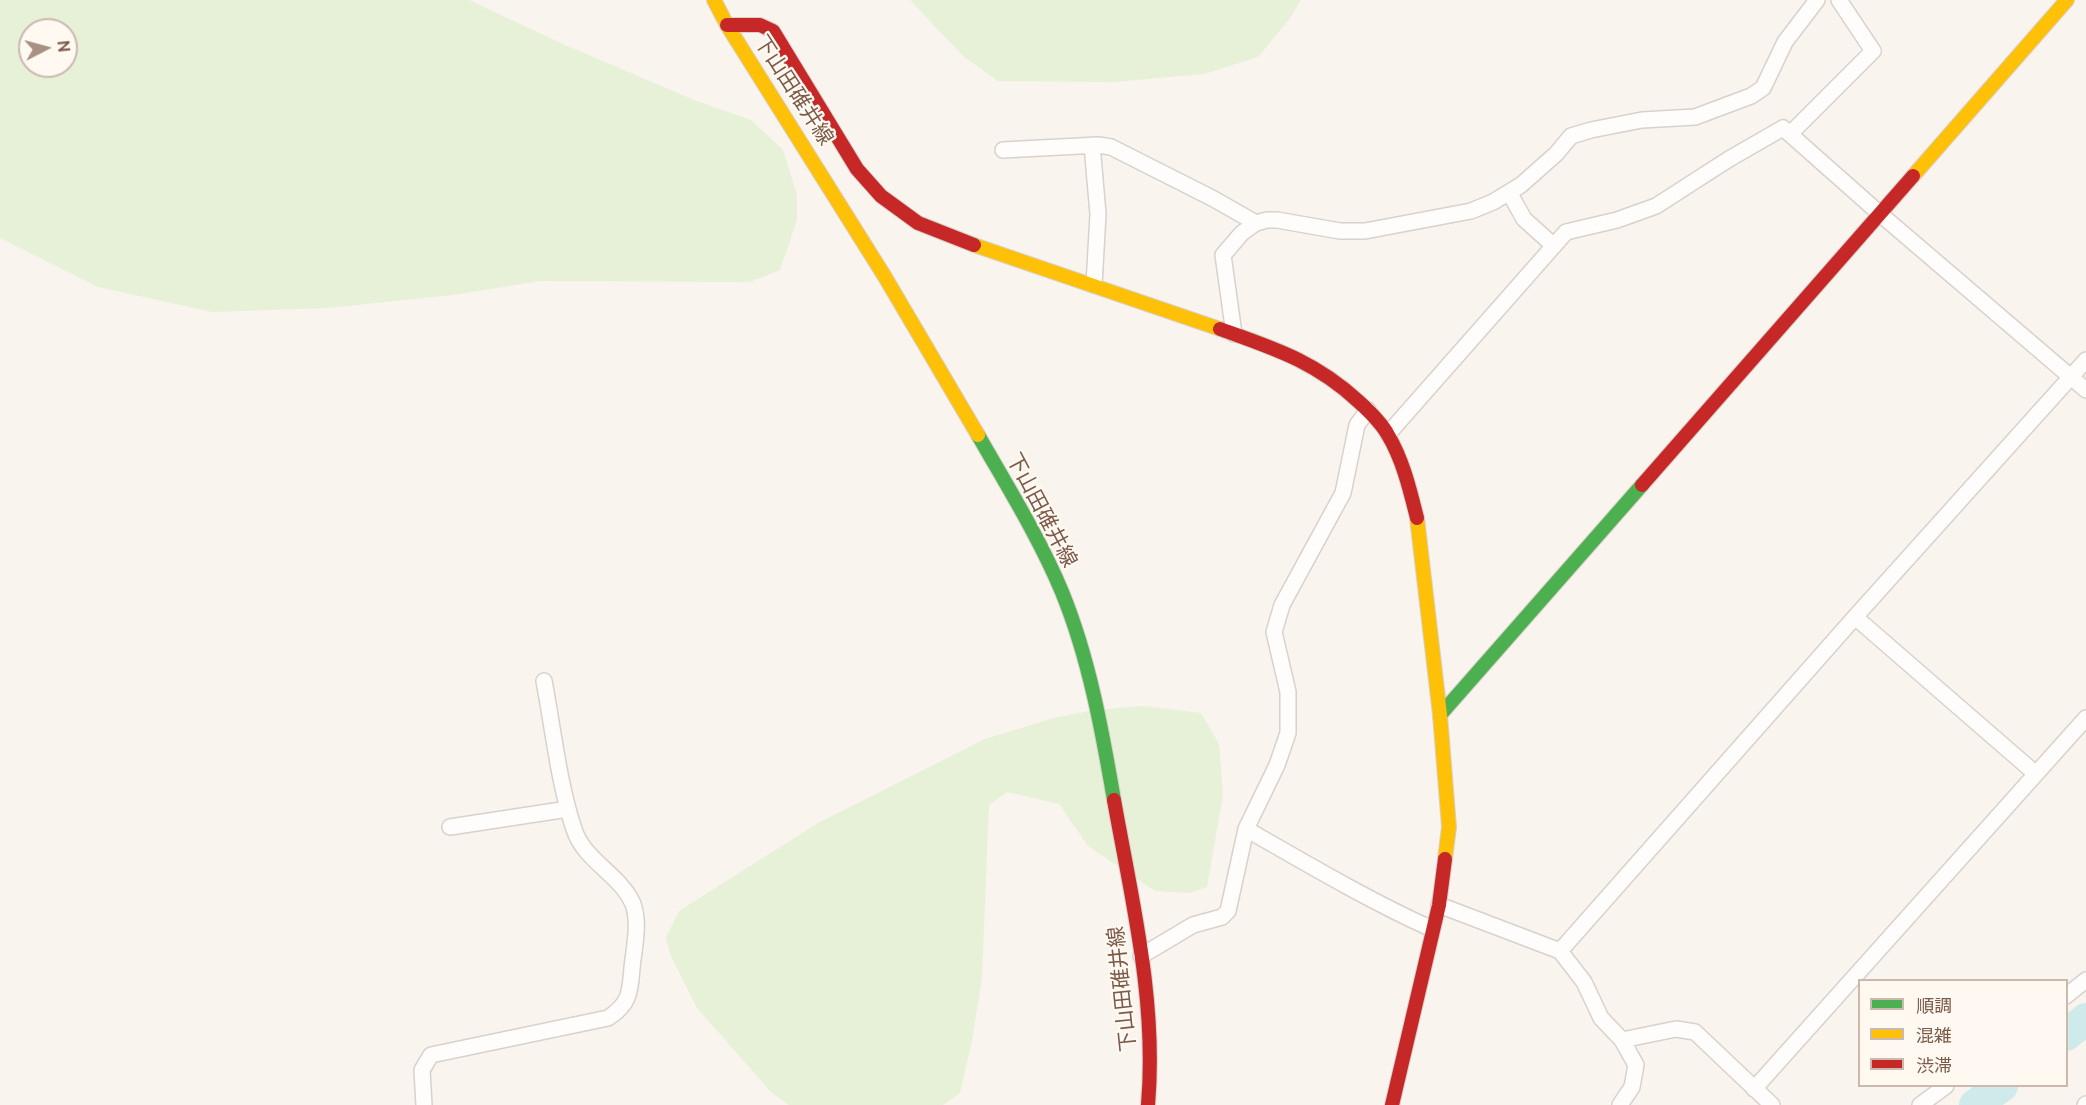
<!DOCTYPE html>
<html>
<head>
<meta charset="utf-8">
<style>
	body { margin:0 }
	#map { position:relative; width:2086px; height:1105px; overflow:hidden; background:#f9f4ee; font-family:Ubuntu,"Noto Sans JP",sans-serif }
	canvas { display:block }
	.legend { position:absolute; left:1858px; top:979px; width:210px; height:108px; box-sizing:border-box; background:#fff9f1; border:2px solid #cbb9ae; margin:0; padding:8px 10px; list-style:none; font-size:18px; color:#7c5a4a }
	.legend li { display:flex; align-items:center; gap:12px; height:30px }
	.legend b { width:30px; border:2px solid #cbb9ae }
	.north { position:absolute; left:18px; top:18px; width:60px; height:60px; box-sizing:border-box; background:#fff9f1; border:2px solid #cbb9ae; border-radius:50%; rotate:84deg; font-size:16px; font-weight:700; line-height:24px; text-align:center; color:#7c5a4a }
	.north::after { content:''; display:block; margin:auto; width:21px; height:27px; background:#a89083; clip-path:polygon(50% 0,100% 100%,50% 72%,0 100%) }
</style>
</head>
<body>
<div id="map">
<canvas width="2086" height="1105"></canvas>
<ul class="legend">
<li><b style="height:8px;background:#4caf50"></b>順調</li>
<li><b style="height:8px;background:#ffc107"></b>混雑</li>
<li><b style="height:8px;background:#c62828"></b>渋滞</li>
</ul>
<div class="north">N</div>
</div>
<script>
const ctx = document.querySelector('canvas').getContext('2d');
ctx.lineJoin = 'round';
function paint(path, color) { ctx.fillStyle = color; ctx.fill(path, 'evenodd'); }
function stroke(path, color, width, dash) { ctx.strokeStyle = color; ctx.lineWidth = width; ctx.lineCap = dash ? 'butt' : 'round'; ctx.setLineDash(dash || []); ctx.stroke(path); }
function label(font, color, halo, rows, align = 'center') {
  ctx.font = font + ' Ubuntu,"Noto Sans JP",sans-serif'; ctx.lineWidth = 4.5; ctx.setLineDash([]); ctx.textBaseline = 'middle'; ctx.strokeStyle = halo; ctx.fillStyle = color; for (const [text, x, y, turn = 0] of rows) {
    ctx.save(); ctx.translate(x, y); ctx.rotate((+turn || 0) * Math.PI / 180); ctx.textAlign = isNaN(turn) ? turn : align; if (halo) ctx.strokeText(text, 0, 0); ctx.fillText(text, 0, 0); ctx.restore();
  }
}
paint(new Path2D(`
	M0,0H469L565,45L694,100L751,120L783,150L797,195V220L780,270L750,282L540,281L453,295L328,308L212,312L98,287L0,238ZM30,30H66V66H30Z
	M910,0H1301L1290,18L1258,57L1204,74L1114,82L998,81L963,56Z
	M1144,706L1201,713L1219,744L1223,795L1207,887L1190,893L1155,891L1088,846L1059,804L1007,792L989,805L982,978L972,1040L960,1093L943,1105H789L771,1092L697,1008L670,954L666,937L679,911L818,823L985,739L1054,718L1095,710Z`), '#e6f1d8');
stroke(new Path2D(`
	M2066,1035L2086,1019
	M1975,1105L2002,1086`), '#ceeaeb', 32);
const street = new Path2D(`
	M1790,134L1873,51L1839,0
	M1092,145L1098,214L1094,285
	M1003,150L1098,145L1111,147L1212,198L1256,223
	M1509,192L1524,219L1554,246
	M1234,334L1223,255L1242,233L1256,223L1267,220H1277L1340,231H1365L1471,211L1493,202L1521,185L1556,154L1571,136L1591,130L1642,120L1695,117L1751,96L1763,88L1785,42L1817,0
	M1388,434L1566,232L1617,220L1656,206L1729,159L1783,128L1879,213L2086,390
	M1855,617L2036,774
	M450,827L568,809
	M1246,829C1307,864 1368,900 1432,929
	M1439,905L1560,951L1584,982L1601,1018L1622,1040L1636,1065L1632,1087L1620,1105
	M1560,951L1855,617L2086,360
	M1141,956L1193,925L1222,917L1228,911L1246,829L1277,765L1288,733V692L1274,632L1282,605L1343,493L1357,425L1368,410
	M2066,996L2086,980
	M1622,1040L1676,1029L1695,1032L1772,1105
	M1754,1089L2086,718
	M424,1105L422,1070L431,1055L608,1018C630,1004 630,992 632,968C634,948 640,923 633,904C620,874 584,861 574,829C559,785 553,728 544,681
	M1920,1105L1946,1086
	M2085,1105L2086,1104`);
const fast = new Path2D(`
	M978,435C1007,486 1039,537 1062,592C1089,658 1102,730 1114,800
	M1440,715L1642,485`);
const slow = new Path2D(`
	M714,0L727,25L885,277L978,435
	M1913,176L2067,0
	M974,245L1220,329
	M1417,518L1440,715L1449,827L1445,859`);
const jam = new Path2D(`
	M727,25H760L773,31L857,169L881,196L918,223L974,245
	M1220,329C1273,348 1315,361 1358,401C1368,410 1381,422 1388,435C1403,460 1410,490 1417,518
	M1642,485L1913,176
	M1114,800C1132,901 1157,1002 1148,1105
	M1392,1105L1439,905L1445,859`);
stroke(street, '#d9d1cc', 18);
stroke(fast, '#d9d0ca', 16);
stroke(slow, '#d9d0ca', 16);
stroke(jam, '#d9d0ca', 16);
stroke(street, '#fefdfc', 15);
stroke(fast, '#4caf50', 14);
stroke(slow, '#ffc107', 14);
stroke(jam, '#c62828', 14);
label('21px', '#7c5a4a', '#fff9f1', [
	["下山田碓井線",794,90,57],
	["下山田碓井線",1042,510,62],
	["下山田碓井線",1122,989,-96]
]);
</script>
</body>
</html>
